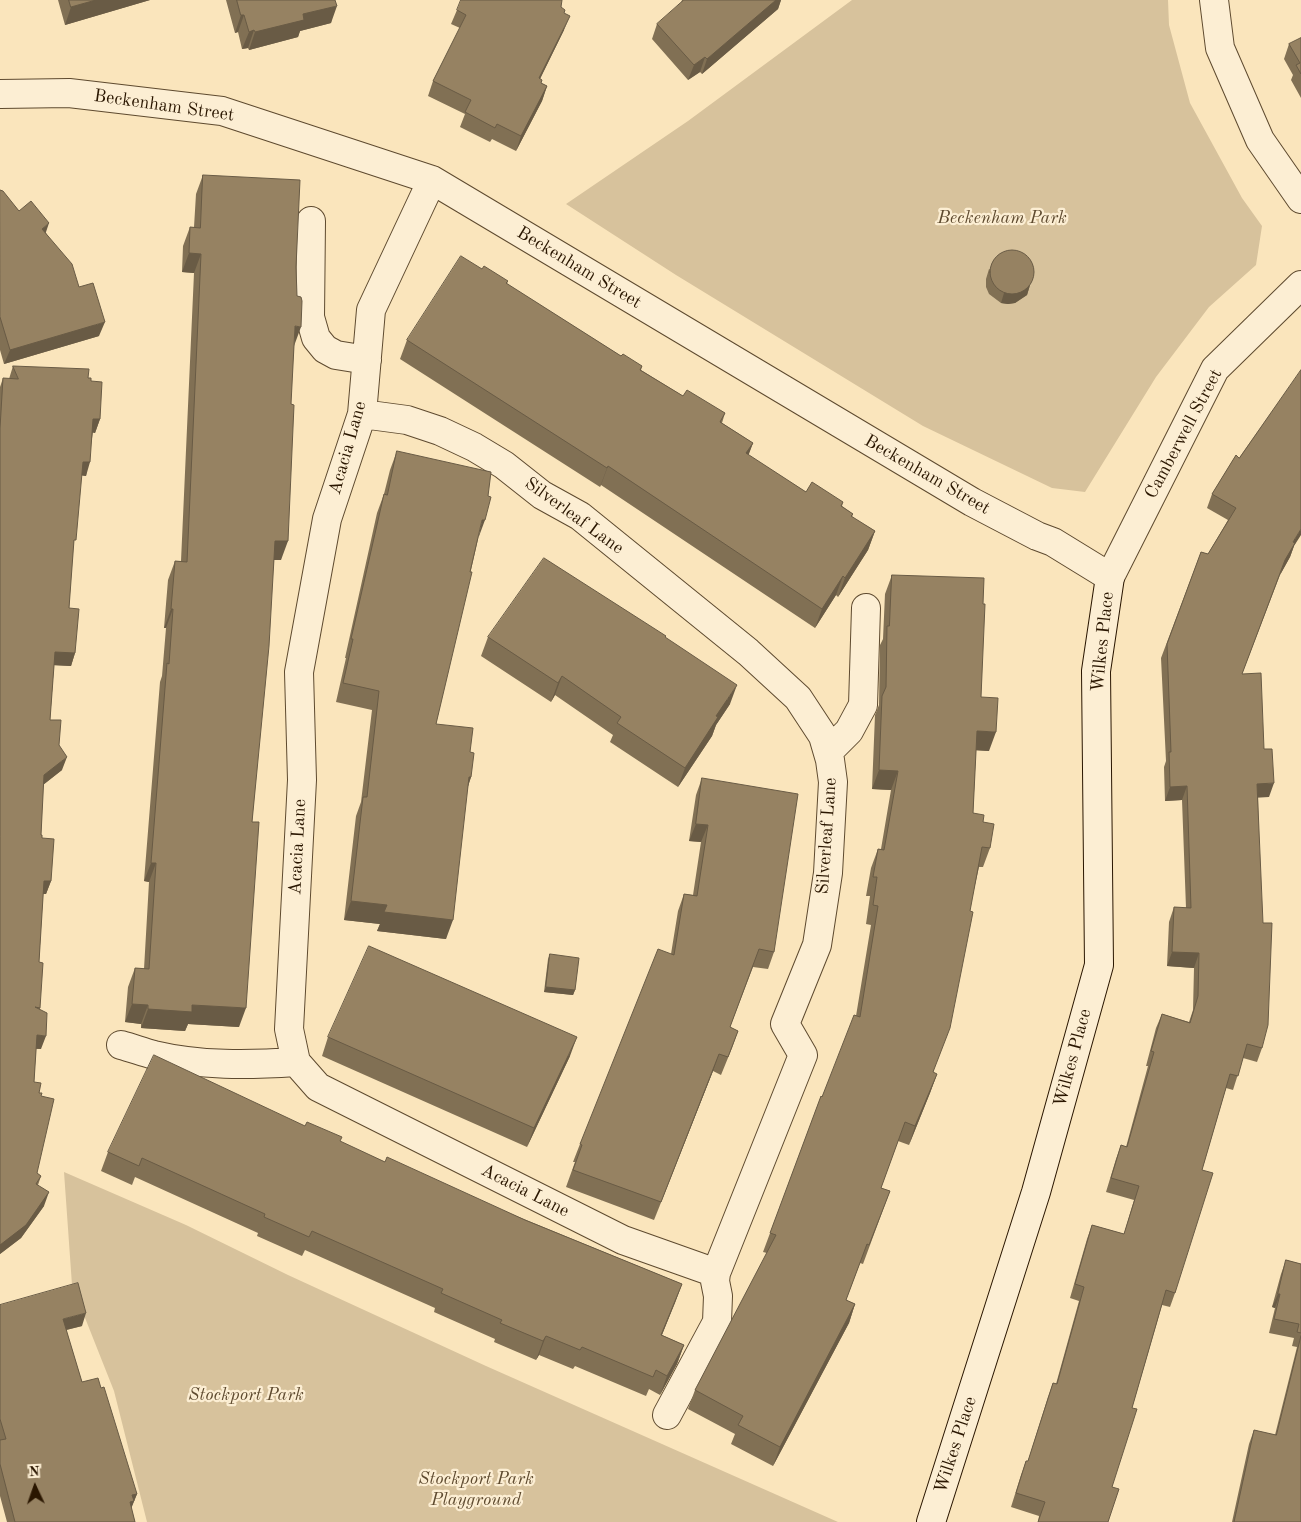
<!DOCTYPE html>
<html>
<head>
<meta charset="utf-8">
<style>
	body { margin:0 }
	#map { position:relative; width:1301px; height:1522px; overflow:hidden; background:#fae5bc; font-family:"Old Standard TT",serif }
	canvas { display:block }
	.north { position:absolute; left:10px; top:1462px; width:50px; height:50px; -webkit-text-stroke:4px #fceed3; paint-order:stroke; rotate:357deg; font-size:14px; font-weight:700; line-height:20px; text-align:center; color:#2a1600 }
	.north::after { content:''; display:block; margin:auto; width:18px; height:22px; background:#2a1600; clip-path:polygon(50% 0,100% 100%,50% 72%,0 100%) }
</style>
</head>
<body>
<div id="map">
<canvas width="1301" height="1522"></canvas>
<div class="north">N</div>
</div>
<script>
const ctx = document.querySelector('canvas').getContext('2d');
ctx.lineJoin = 'round';
function paint(path, color) { ctx.fillStyle = color; ctx.fill(path, 'evenodd'); }
function stroke(path, color, width, dash) { ctx.strokeStyle = color; ctx.lineWidth = width; ctx.lineCap = dash ? 'butt' : 'round'; ctx.setLineDash(dash || []); ctx.stroke(path); }
function label(font, color, halo, rows, align = 'center') {
  ctx.font = font + ' "Old Standard TT",serif'; ctx.lineWidth = 4.5; ctx.setLineDash([]); ctx.textBaseline = 'middle'; ctx.strokeStyle = halo; ctx.fillStyle = color; for (const [text, x, y, turn = 0] of rows) {
    ctx.save(); ctx.translate(x, y); ctx.rotate((+turn || 0) * Math.PI / 180); ctx.textAlign = isNaN(turn) ? turn : align; if (halo) ctx.strokeText(text, 0, 0); ctx.fillText(text, 0, 0); ctx.restore();
  }
}
paint(new Path2D(`
	M852,0H1168L1169,25L1190,103L1242,198L1262,226L1256,265L1209,307L1156,377L1085,492L1052,488L923,426L676,275L566,204L688,121Z
	M64,1172L186,1225L288,1275L486,1366L838,1522H147L114,1391L72,1285Z`), '#d7c29c');
const street = new Path2D(`
	M1214,0L1220,48L1260,140L1301,199
	M0,94L69,93L222,111L432,180L972,502L1037,536L1053,542L1110,577L1215,369L1301,285
	M432,180L371,310L362,414L327,519L299,672L302,780L289,1029L296,1062L318,1087L623,1240L716,1273
	M311,221L310,317L316,338L325,349L336,355L367,360
	M362,414L407,420L440,431L474,447L504,465L542,495L580,516L748,652L798,698L823,736L830,760L833,782L828,873L817,945L785,1024L803,1055L716,1273L715,1281L718,1296L717,1322L667,1415
	M828,752L849,731L863,705L866,608
	M121,1045C132,1048 143,1052 154,1055C200,1066 249,1065 296,1062`);
const secondary = new Path2D(`
	M931,1522L1036,1192L1099,965L1096,671L1110,577`);
stroke(street, '#5e4a2f', 30);
stroke(secondary, '#2a1600', 30);
stroke(street, '#fceed3', 28);
stroke(secondary, '#fceed3', 28);
paint(new Path2D(`
	M58,0H150L65,25Z
	M226,0H335L331,23L300,31L298,37L249,50L248,48L242,49L238,32L235,33Z
	M682,0H781L778,9L702,74L700,72L688,80L652,39L657,24L681,3Z
	M561,7L564,13V30L540,79L541,83L547,86L542,101L516,151L492,139L490,142L460,127L465,114L428,96L433,81L460,28L451,24L457,10Z
	M1301,38V98L1291,80L1293,75L1284,59L1289,44Z
	M203,175L296,267L294,345L281,560H274L252,822L239,1027L188,1024L185,1031L141,1028V1024L125,1022L128,987L135,968L144,969L149,882L144,881L160,682L162,676L166,628H164L168,580L175,561H181L194,273L182,272L183,246L190,227H194L196,194Z
	M0,190L19,211L46,233L79,287L99,336L4,364L0,350Z
	M989,269L1030,285L1027,295L1015,303L1008,304L1001,303L989,294L986,287V279Z
	M508,281L507,284L621,356L642,366L641,370L683,396L725,413L722,423L753,443L748,455L806,492L843,502L842,506L853,514L852,517L875,531L868,550L838,597L836,595L815,628L601,485L600,487L400,359L407,340Z
	M13,366L88,378L100,419L95,433L93,432L86,476L81,475L73,548L69,608L75,653L71,666L54,665L50,720L59,745L62,770L43,785L41,835L42,838L51,881L46,894H43L39,962L41,1049H36L34,1082L41,1096L37,1173L41,1176L38,1185L44,1206L21,1238L0,1254V387L3,378L9,379Z
	M397,451L478,539L436,724L470,752L471,777L467,789L446,939L377,931L380,924L344,920L356,816L361,802L372,710L336,702L346,658H345L377,513L384,494L390,470Z
	M1236,455L1294,546L1290,557L1280,575L1242,674L1264,749L1269,797H1258L1262,1048L1257,1062L1243,1058L1233,1090L1226,1088L1202,1170L1175,1293L1170,1307L1162,1305L1132,1408L1112,1487L1108,1522H1038L1039,1516L1011,1507L1021,1475L1026,1461H1028L1048,1397L1053,1383L1056,1384L1079,1301L1070,1298L1087,1239L1092,1225L1124,1234L1134,1200L1106,1192L1116,1159L1121,1145L1126,1147L1148,1066H1146L1156,1028L1162,1014L1189,1022L1193,1010L1194,968L1167,966L1169,922L1174,907L1186,908L1182,800L1165,801L1164,767L1166,761L1161,658L1201,552L1208,554L1228,520L1207,508L1212,494Z
	M892,575L983,604L981,697L989,751L976,750L973,813L983,822L990,848L983,867H979L933,1073L937,1074L930,1093L909,1145L898,1141L881,1188L890,1191L863,1264L860,1263L846,1300L855,1304L849,1323L773,1466L731,1444L735,1434L688,1409L695,1390L767,1253L763,1252L821,1096L822,1097L856,1016L871,925L866,924L870,896H866L871,868L878,849H881L891,790L872,789L875,715L879,705L880,645L883,639L885,594Z
	M488,637L665,638L730,704L716,725L712,736L678,787L610,742L613,735L555,695L551,702L481,656Z
	M702,778L774,952L768,969L753,967L730,1027L738,1031L732,1048L721,1075L713,1071L654,1220L566,1187L575,1162H573L580,1144L671,954L678,911L684,894L693,895L701,842L689,841L696,795Z
	M550,954L575,990L573,995L544,992L548,959Z
	M328,1037L570,1056L527,1147L322,1056Z
	M305,1126L385,1162L682,1284L662,1335L684,1345L677,1364L660,1395L649,1389L646,1396L575,1366L573,1369L539,1355L536,1360L494,1342L495,1339L434,1312L435,1308L305,1250L302,1256L257,1236L258,1233L135,1177L132,1185L101,1171L108,1152Z
	M1286,1260L1301,1264V1522H1232L1249,1444L1254,1430L1275,1435L1297,1347L1292,1346L1294,1338L1269,1333L1275,1308L1272,1307L1281,1274Z
	M0,1305L82,1326L66,1330L82,1382L137,1494L131,1508L135,1522H7L0,1496Z`), '#817054');
paint(new Path2D(`
	M96,0H150L65,25L71,7Z
	M776,0H781L778,9L702,74L707,59Z
	M337,6L331,23L300,31L298,37L249,50L255,32L303,14Z
	M241,15H244L238,32L235,33Z
	M570,16L564,30L533,93L539,78Z
	M254,30L248,48L242,49L249,32Z
	M705,57L700,72L688,80L694,65Z
	M547,86L542,101L516,151L521,136Z
	M49,223L44,238L42,229Z
	M189,253L201,254L194,273L182,272Z
	M1030,285L1027,295L1015,303L1008,304L1001,303L1004,293Z
	M105,322L99,336L4,364L10,350Z
	M295,326L301,327L294,346Z
	M93,419H100L95,433L89,432Z
	M753,443L746,462V453Z
	M83,462H90L86,476L78,475Z
	M608,466L601,485L600,487L607,468Z
	M482,520H485L478,539Z
	M1301,529V535L1294,546L1290,557L1280,575L1285,560L1293,542Z
	M875,531L868,550L838,597L845,578Z
	M275,541H288L281,560H268Z
	M843,576L836,595L815,628L822,609Z
	M171,609H173L166,628H164Z
	M55,652L75,653L71,666L50,665Z
	M562,676L555,695L551,702L558,683Z
	M737,685L730,704L716,725L712,736L678,787L685,768L716,716Z
	M977,731L996,732L989,751L970,750Z
	M67,757L62,770L39,788L44,775Z
	M879,770L898,771L891,790L872,789Z
	M469,777H471L465,796Z
	M1274,783L1269,797L1252,798L1257,784Z
	M1187,786L1182,800L1165,801L1170,787Z
	M696,824L708,825L701,842L689,841Z
	M151,863H156L149,882L144,881Z
	M44,881H51L46,894H39Z
	M351,901L387,905L453,920L446,939L377,931L380,924L344,920Z
	M1172,952L1199,953L1194,968L1167,966Z
	M546,987L575,990L573,995L544,992Z
	M132,1004L148,1005L141,1024L125,1022Z
	M192,1005L246,1008L239,1027L188,1024L185,1031L141,1028L148,1009Z
	M37,1035L46,1036L41,1049L32,1048Z
	M577,1037L570,1056L527,1147L534,1128Z
	M719,1054L713,1071L654,1220L661,1202Z
	M937,1074L930,1093L909,1145L915,1126Z
	M49,1192L44,1206L21,1238L0,1254V1245Z
	M682,1284L675,1303L654,1354L661,1335Z
	M1278,1294H1280L1275,1308L1272,1307Z
	M855,1304L849,1323L773,1466L780,1447Z
	M86,1313L82,1326L58,1332L63,1319Z
	M546,1336L539,1355L536,1360L543,1341Z
	M684,1345L677,1364L660,1395L667,1376Z
	M137,1494L129,1514L125,1516L132,1495Z`), '#695b45');
const building = new Path2D(`
	M69,0H96L71,7Z
	M237,0H335L337,6L303,14L304,20L255,32L254,30L249,32L244,15H241Z
	M461,0H562L561,7L565,10L564,13L570,16L539,78L542,80L541,83L547,86L521,136L497,124L495,128L465,112L471,100L433,81L466,15L457,10Z
	M684,0H776L707,59L705,57L694,65L657,24Z
	M1301,38V74L1296,65L1300,63L1289,44Z
	M203,175L300,180L296,267L297,296L301,297L302,301L301,327L295,326L291,404L294,405L288,541H275L269,646L252,822H259L246,1008L192,1005V1012L148,1009V1005L132,1004L135,968L149,969L156,863H151L167,663L169,664L173,609H171L175,561L187,562L201,254L189,253L190,227L200,228Z
	M0,190L3,191L19,211L31,201L49,223L42,229L72,264L79,287L93,283L105,322L10,350L0,317Z
	M990 272a22 22 0 1 1 44 0a22 22 0 1 1-44 0Z
	M461,256L482,269L484,266L508,281L506,283L621,356L623,354L642,366L640,370L683,396L687,390L725,413L720,422L753,443L746,453L806,492L812,482L843,502L841,506L853,514L851,516L875,531L845,578L843,576L822,609L608,466L607,468L407,340Z
	M13,366L89,369L88,378H91V381L102,382L100,419H93L90,462H83L76,540H74L69,608L79,609L75,653L55,652L50,720H61L59,745L67,757L44,775L41,835H42V838L54,839L51,881H44L39,962L43,963L40,1008L35,1007L47,1013L46,1036L37,1035L34,1082L41,1083L39,1093H42L41,1096L54,1099L37,1173L41,1176L36,1184L49,1192L26,1225L0,1245V428L3,378L18,379Z
	M1301,370V529L1293,542L1295,543L1285,560L1242,674L1261,673L1264,749H1272L1274,783L1257,784L1263,923H1272L1268,1025L1262,1048L1247,1044L1238,1076L1230,1074L1202,1170L1213,1173L1175,1293L1166,1290L1132,1408L1137,1409L1112,1487L1119,1489L1108,1522H1038L1045,1502L1016,1493L1026,1461H1028L1053,1383L1057,1384L1084,1287L1075,1284L1092,1225L1124,1234L1139,1186L1111,1178L1121,1145L1127,1147L1154,1052L1151,1051L1162,1014L1190,1023L1198,996L1199,953L1172,952L1174,907L1191,908L1187,786L1170,787L1169,752H1171L1167,644L1201,552L1208,554L1236,508L1212,494L1236,455L1239,458Z
	M397,451L491,472L488,496L491,497L485,520H482L470,572H472L436,724L473,728L470,752L474,753L471,777H469L453,920L384,912L387,905L351,901L363,797H367L379,691L343,683L353,639H351L384,494L387,495Z
	M544,558L666,636L665,637L737,685L716,716L718,717L685,768L617,723L621,717L562,676L558,683L488,637Z
	M892,575L984,578L983,604H985L981,697L998,698L996,732L977,731L973,813L984,815L983,822L994,824L990,848L982,847L970,911L973,912L950,1028L933,1072L937,1074L915,1126L905,1122L881,1188L890,1191L869,1245L867,1244L846,1300L855,1304L780,1447L738,1425L743,1416L695,1390L776,1235L770,1233L821,1096L822,1097L854,1015L860,1017L878,906L873,905L877,877H873L878,849L884,850L898,771L879,770L882,696L886,687L887,626H889Z
	M702,778L798,794L774,952L759,949L730,1027L738,1031L728,1057L719,1054L661,1202L573,1170L582,1145L580,1144L658,949L674,955L684,894L697,896L708,825L696,824Z
	M369,946L577,1037L534,1128L328,1037Z
	M550,954L579,958L575,990L546,987Z
	M154,1055L305,1126L307,1122L342,1137L340,1141L385,1162L387,1157L525,1220L682,1284L661,1335L684,1345L667,1376L656,1370L653,1377L582,1347L580,1350L546,1336L543,1341L500,1323L502,1320L441,1293L443,1289L312,1231L309,1237L264,1217L265,1214L142,1158L139,1166L108,1152Z
	M1286,1260L1301,1264V1333L1297,1332L1299,1324L1274,1319L1280,1294H1278Z
	M78,1283L86,1313L63,1319L82,1382L98,1378L101,1388L104,1387L137,1494L132,1495L134,1501L130,1502L135,1522H15L0,1464V1440L6,1439L0,1419V1305Z
	M1301,1336V1522H1234L1254,1430L1276,1435Z`);
paint(building, '#968262');
stroke(building, '#695b45', 1);
label('18px', '#2a1600', '#fceed3', [
	["Beckenham Street",164,106,8],
	["Beckenham Street",579,268,31],
	["Camberwell Street",1184,434,-62],
	["Acacia Lane",348,448,-74],
	["Beckenham Street",927,475,30],
	["Silverleaf Lane",574,516,36],
	["Wilkes Place",1103,642,-84],
	["Silverleaf Lane",827,836,-86],
	["Acacia Lane",298,847,-87],
	["Wilkes Place",1073,1058,-75],
	["Acacia Lane",525,1191,27],
	["Wilkes Place",956,1445,-72]
]);
label('italic 18px', '#5e4a2f', '#fceed3', [
	["Beckenham Park",1002,218],
	["Stockport Park",246,1395],
	["Stockport Park",476,1479],
	["Playground",476,1500]
]);
</script>
</body>
</html>
